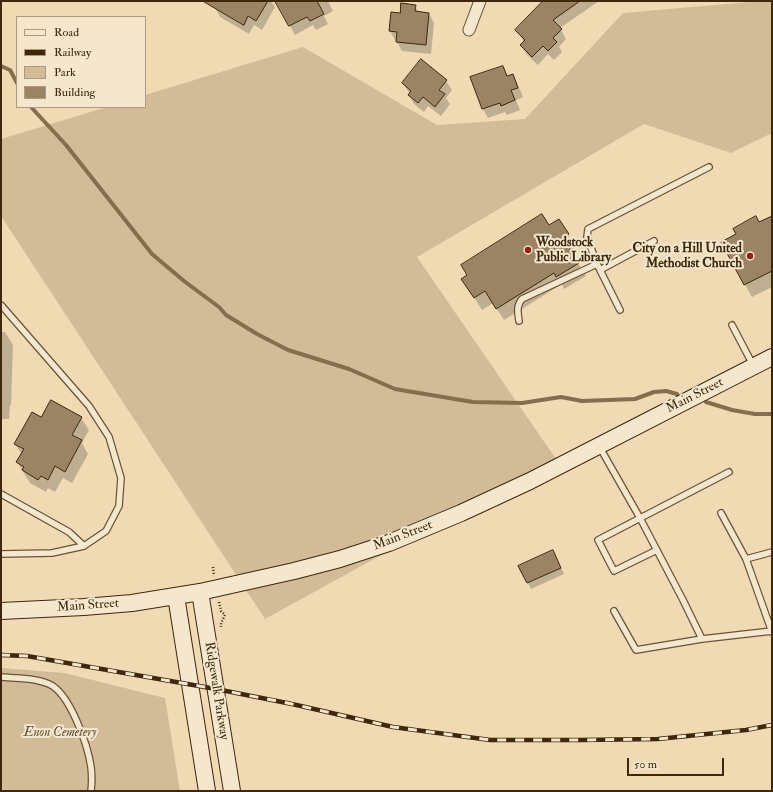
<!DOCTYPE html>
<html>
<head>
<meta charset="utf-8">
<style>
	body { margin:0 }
	#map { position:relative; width:773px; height:792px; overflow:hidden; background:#efdab4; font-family:"IM FELL Double Pica",serif }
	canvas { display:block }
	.frame { position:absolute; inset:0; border:2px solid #3e270b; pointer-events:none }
	.legend { position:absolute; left:16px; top:16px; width:130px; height:92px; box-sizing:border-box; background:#f5e7ce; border:1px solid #ac9a80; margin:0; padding:5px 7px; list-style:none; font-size:12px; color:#3e270b }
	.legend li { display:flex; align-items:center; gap:8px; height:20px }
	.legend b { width:20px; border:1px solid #ac9a80 }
	.scale { position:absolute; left:627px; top:758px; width:97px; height:18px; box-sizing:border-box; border:2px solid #3e270b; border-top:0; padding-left:5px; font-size:12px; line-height:14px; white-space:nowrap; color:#3e270b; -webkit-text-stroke:3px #f5e7ce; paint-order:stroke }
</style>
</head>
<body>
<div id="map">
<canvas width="773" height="792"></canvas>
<div class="frame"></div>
<ul class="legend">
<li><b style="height:5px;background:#f5e7ce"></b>Road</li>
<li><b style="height:5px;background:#3e270b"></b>Railway</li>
<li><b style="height:11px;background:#d1bc97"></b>Park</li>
<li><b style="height:11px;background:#9a8463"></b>Building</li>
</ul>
<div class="scale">50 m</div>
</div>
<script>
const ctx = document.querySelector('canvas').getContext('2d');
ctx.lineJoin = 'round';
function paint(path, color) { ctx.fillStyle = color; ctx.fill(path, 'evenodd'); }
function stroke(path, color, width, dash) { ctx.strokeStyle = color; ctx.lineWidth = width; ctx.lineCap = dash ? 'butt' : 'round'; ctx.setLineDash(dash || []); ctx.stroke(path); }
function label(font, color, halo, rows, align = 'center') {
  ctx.font = font + ' "IM FELL Double Pica",serif'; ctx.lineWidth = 4; ctx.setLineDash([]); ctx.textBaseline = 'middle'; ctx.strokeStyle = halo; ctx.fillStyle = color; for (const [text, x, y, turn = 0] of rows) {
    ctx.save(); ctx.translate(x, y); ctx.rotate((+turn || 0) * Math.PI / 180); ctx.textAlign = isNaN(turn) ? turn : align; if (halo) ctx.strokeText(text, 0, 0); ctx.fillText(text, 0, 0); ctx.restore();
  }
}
paint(new Path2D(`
	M761,1H772V133L731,153L644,124L417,257L556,459L265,619L1,216V139L107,107H145V95L303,47L437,125L525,119L623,13Z
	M1,668L65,673L165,698L180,791H1Z`), '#d1bc97');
paint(new Path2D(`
	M219,1H271L275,7L262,30L254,25L249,34L220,17L215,7Z
	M276,1H328L333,11L324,16L328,24L316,30L313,25L295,35Z
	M545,1H599L560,28L566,39L559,47L562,52L554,60L548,54L538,65L527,55L521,45L524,42L522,39L517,30Z
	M415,6L419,13L429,14L434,23L431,54L402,51L397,42V40H395L390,31L401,14Z
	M421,61L446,81L452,90L446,98L450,104L441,116L428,106L424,112L414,104L409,95L410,94L403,83Z
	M503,67L508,77L513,75L518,85L523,97L516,100L520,110L507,115L505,112L488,118L483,109Z
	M772,217V287L752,297L722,243Z
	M559,220L575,247L570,250L586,276L564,289L562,284L504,320L493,303L482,310L470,291L549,226Z
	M1,332H5L13,345L11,405H10L9,419H1Z
	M81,418L89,430L82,443L88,454L72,483L63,478L55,492L48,488L46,492L30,483L17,462L22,455L15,444L41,419Z
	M556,557L564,574L531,589L520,566Z`), '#0003');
stroke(new Path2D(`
	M1,66L10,70L17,83
	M31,107L66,145L152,254L184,281L219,307L226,315L257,334L288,350L349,369L395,389L473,402L522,403L561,397L582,401L635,399L654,392L666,391L677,394
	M706,402L732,410L755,414H772`), '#846e4e', 4);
const building = new Path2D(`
	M203,1H268L256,21L248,16L244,25Z
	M275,1H317L324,14L310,21L307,17L289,26Z
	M543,1H580L553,20L562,29L553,38L557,42L548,51L543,46L532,57L520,45L525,40L515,30Z
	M401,3L416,5L415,11L429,13L426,45L396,42L397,32L389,31L391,12L400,13Z
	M421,59L447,80L439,90L445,94L435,107L423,97L418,103L408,95L411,91L402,83Z
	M503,66L507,76L513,74L518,88L511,90L515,100L501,106L500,103L482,109L470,77Z
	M542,214L549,225L559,219L569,234L563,238L579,263L556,277L554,273L496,309L485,291L474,298L461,279L467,275L461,265Z
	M756,216L759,222L772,216V271L744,285L721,242L736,234L733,229Z
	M51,400L82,417L72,435L82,440L65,472L55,466L48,480L41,476L38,480L22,470L24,467L16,462L24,449L14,444L32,412L41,417Z
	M553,550L561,568L527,583L518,566Z`);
paint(building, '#9a8463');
stroke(building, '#3e270b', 1);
const service = new Path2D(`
	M600,270L654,241
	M1,305L89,406L109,437L121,478L119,506L106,531L84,546L52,553L1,554
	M620,310L597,264L587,237L588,229L709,167
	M519,321C518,313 516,306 522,299L597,264
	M732,325L753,365
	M599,446L640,518L683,600L702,639L636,650L614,611
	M1,494L69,532L84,546
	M721,513L746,559
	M657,550L614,571L598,540L729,472
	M772,632L746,559L772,552
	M702,639L772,631
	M1,677C17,678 34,678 49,684C70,693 88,746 91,767C92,775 92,783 91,791`);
const minor = new Path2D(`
	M469,30L480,1`);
const secondary = new Path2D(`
	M200,592L232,791
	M176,596L207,791
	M1,611L84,607L132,603L200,592L294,571L340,559L389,543L461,513L530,481L772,357`);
stroke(service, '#6a5435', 8);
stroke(minor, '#6a5435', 13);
stroke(secondary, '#3e270b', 18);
stroke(new Path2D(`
	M213,567L214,576
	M219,602L221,611L225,615L221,623V627`), '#3e270b', 2.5, [1, 2]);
stroke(service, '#f5e7ce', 5.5);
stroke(minor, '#f5e7ce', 11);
stroke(secondary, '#f5e7ce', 16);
const rail = new Path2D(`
	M1,655L27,656L216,689L292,704L393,727L490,740H580L658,739L746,730L772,725`);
stroke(rail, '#3e270b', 4.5);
stroke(rail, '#f5e7ce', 3, [9]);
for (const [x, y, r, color] of [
	[528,250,4,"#8f2418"],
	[750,256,4,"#8f2418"]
]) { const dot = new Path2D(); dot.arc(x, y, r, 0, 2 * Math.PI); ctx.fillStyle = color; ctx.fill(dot); stroke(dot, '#f5e7ce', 1.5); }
label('bold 13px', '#3e270b', '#f5e7ce', [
	["Woodstock",536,243],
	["Public Library",536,258],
	["City on a Hill United",742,249,"right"],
	["Methodist Church",742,264,"right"]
], 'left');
label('13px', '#3e270b', '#f5e7ce', [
	["Main Street",695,396,-27],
	["Main Street",403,536,-21],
	["Main Street",88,606,-4],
	["Ridgewalk Parkway",216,691,81]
]);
label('italic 13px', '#634c2e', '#f5e7ce', [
	["Enon Cemetery",60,733]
]);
</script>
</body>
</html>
